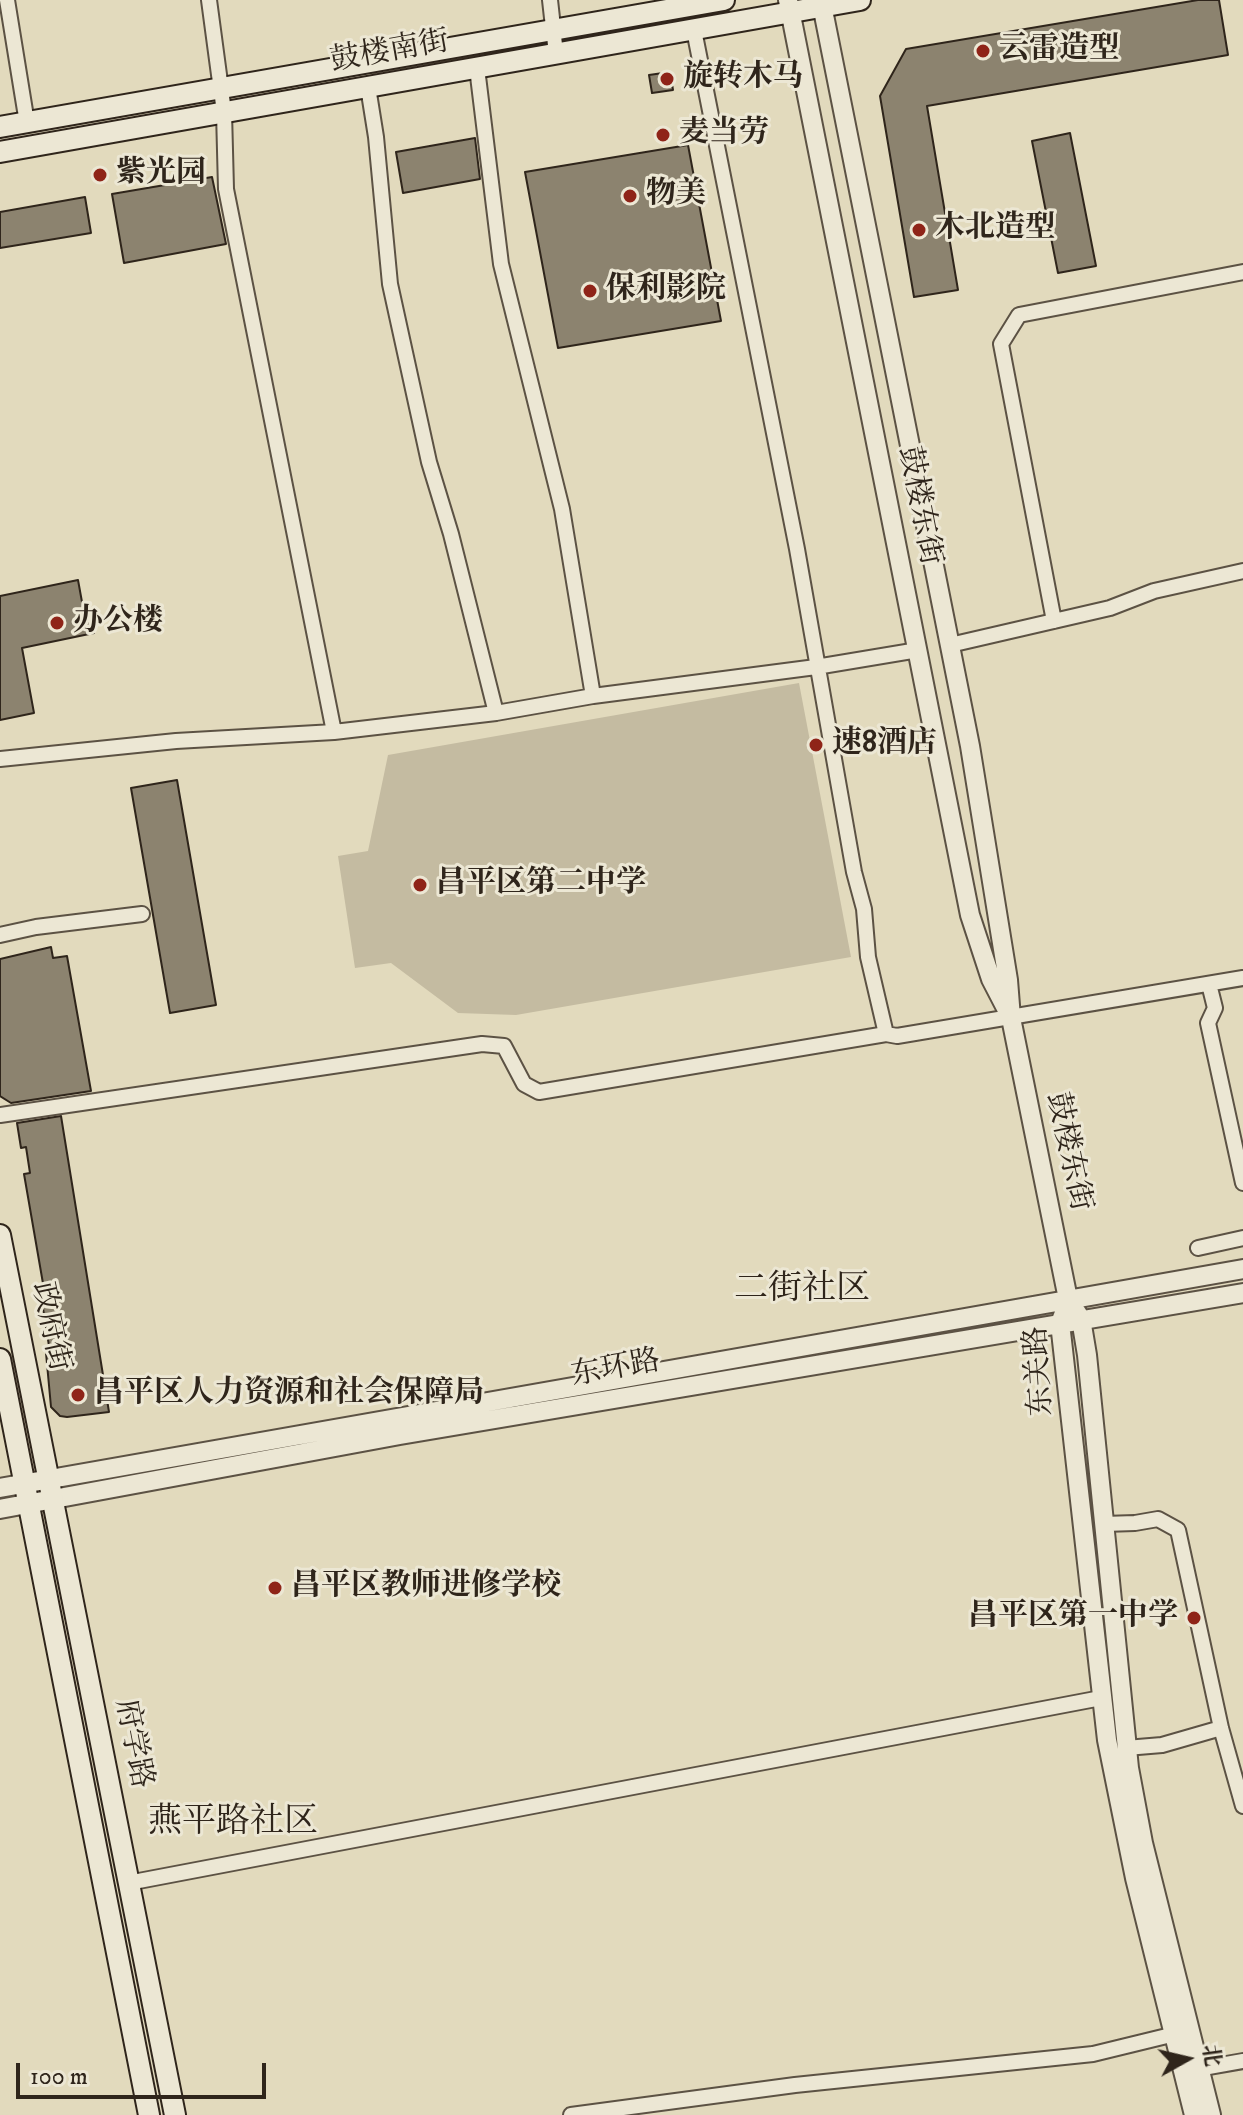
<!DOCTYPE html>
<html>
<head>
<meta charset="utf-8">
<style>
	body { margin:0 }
	#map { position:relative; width:1243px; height:2115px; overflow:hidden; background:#e2dabd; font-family:"IM FELL DW Pica","Noto Serif SC",serif }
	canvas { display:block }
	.north { position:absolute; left:1147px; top:2019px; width:80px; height:80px; -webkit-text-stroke:6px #ece7d4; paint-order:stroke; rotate:82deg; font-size:22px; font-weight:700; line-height:32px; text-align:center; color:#2f251b }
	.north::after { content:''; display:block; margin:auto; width:28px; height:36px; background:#2f251b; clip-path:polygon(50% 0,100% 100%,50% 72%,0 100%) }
	.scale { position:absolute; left:16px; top:2063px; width:250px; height:36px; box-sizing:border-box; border:4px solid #2f251b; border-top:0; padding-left:10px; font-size:24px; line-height:28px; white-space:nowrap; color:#2f251b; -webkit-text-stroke:6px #ece7d4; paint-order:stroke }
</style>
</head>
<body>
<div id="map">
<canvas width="1243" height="2115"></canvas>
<div class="north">北</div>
<div class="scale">100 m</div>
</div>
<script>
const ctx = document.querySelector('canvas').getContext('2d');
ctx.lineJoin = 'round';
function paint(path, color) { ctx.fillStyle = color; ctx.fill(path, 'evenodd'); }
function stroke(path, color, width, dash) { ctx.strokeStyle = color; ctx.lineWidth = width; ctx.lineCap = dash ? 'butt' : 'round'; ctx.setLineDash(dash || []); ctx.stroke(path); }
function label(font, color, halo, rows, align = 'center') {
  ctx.font = font + ' "IM FELL DW Pica","Noto Serif SC",serif'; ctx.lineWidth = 6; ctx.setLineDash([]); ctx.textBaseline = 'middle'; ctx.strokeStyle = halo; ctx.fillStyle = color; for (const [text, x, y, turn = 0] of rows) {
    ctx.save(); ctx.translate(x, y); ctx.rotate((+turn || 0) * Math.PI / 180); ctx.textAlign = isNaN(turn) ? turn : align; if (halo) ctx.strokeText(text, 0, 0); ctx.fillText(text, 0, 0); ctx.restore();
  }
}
paint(new Path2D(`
	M799,683L851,957L516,1015L458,1013L391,963L355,968L338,856L368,851L388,755Z`), '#c4bba1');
const building = new Path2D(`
	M1198,0H1219L1228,55L927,106L958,290L914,297L880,96L906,49Z
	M670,72L673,90L652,93L649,75Z
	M1070,133L1096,266L1058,273L1032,141Z
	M475,138L480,179L403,193L396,152Z
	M688,145L721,321L558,348L525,172Z
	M212,177L226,244L124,263L112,194Z
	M85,197L91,233L0,248V212Z
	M78,580L84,613L90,612L94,633L22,648L34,713L0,720V596Z
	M177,780L216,1005L170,1013L131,788Z
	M51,947L53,958L67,956L91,1091L11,1103L0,1096V959Z
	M61,1116L109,1412L67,1417L60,1416L51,1407L46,1353L50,1352L41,1296L45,1295L24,1174L30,1173L26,1147L21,1148L17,1123Z`);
paint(building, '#8c836f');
stroke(building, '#2f251b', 2);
const minor = new Path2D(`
	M7,0L27,123
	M209,0L224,112L226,189L334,732
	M550,0L556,54
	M694,30L797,549L854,872L864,909L868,957L886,1034
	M477,68L501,264L562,509L593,696
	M368,87L376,137L390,284L429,462L451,534L496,713
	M1054,621L1001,344L1019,315L1243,272
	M950,645L1110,608L1154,591L1243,571
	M0,759L176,741L334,732L496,713L593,696L816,667L918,650
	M0,935L36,927L142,914
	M1209,984L1215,1008L1208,1023L1243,1183
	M0,1115L482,1044L504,1046L524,1084L539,1092L886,1034L897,1036L1243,978
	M1198,1248L1243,1238
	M1104,1524L1135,1523L1158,1519L1178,1530L1221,1728L1243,1806
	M1126,1748L1162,1745L1221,1728
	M128,1883L1101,1698
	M1192,2070L1243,2061
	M571,2115L795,2085L1093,2054L1175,2034`);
const tertiary = new Path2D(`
	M788,0L970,915L991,979L1006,1008
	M821,0L970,746L1008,980L1011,1018L1068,1299L1081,1319L1087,1355L1129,1768L1143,1843L1211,2115
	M1064,1313L1060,1323L1107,1740L1135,1878L1194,2115
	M0,1488L1243,1269
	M0,1509L400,1435L1243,1293`);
const secondary = new Path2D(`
	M0,127L724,0
	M0,152L860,0
	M0,1235L175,2115
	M0,1359L149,2115`);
stroke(minor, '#5c5244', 18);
stroke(tertiary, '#5c5244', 22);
stroke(secondary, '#2f251b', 24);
stroke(minor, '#ece7d4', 14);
stroke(tertiary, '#ece7d4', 18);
stroke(secondary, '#ece7d4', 20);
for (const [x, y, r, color] of [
	[983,51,8,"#8f2418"],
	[667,79,8,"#8f2418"],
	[663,135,8,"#8f2418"],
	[100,175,8,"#8f2418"],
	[630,196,8,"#8f2418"],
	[919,230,8,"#8f2418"],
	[590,291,8,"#8f2418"],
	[57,623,8,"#8f2418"],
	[816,745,8,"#8f2418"],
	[420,885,8,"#8f2418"],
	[78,1395,8,"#8f2418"],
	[275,1588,8,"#8f2418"],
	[1194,1618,8,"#8f2418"]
]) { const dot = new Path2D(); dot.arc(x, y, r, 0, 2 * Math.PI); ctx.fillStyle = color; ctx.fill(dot); stroke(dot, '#ece7d4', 3); }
label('bold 30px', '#2f251b', '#ece7d4', [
	["云雷造型",999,51],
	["旋转木马",683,79],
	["麦当劳",679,135],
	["紫光园",116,175],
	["物美",646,196],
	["木北造型",935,230],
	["保利影院",606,291],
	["办公楼",73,623],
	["速8酒店",832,745],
	["昌平区第二中学",436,885],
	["昌平区人力资源和社会保障局",94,1395],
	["昌平区教师进修学校",291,1588],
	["昌平区第一中学",1178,1618,"right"]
], 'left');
label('30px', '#2f251b', '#ece7d4', [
	["鼓楼南街",390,53,-10],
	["鼓楼东街",918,506,79],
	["鼓楼东街",1067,1152,78],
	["政府街",49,1327,78],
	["东环路",616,1370,-10],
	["东关路",1041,1371,-94],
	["府学路",132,1744,79]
]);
label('34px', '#2f251b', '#ece7d4', [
	["二街社区",802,1291],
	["燕平路社区",233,1824]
]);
</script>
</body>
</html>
